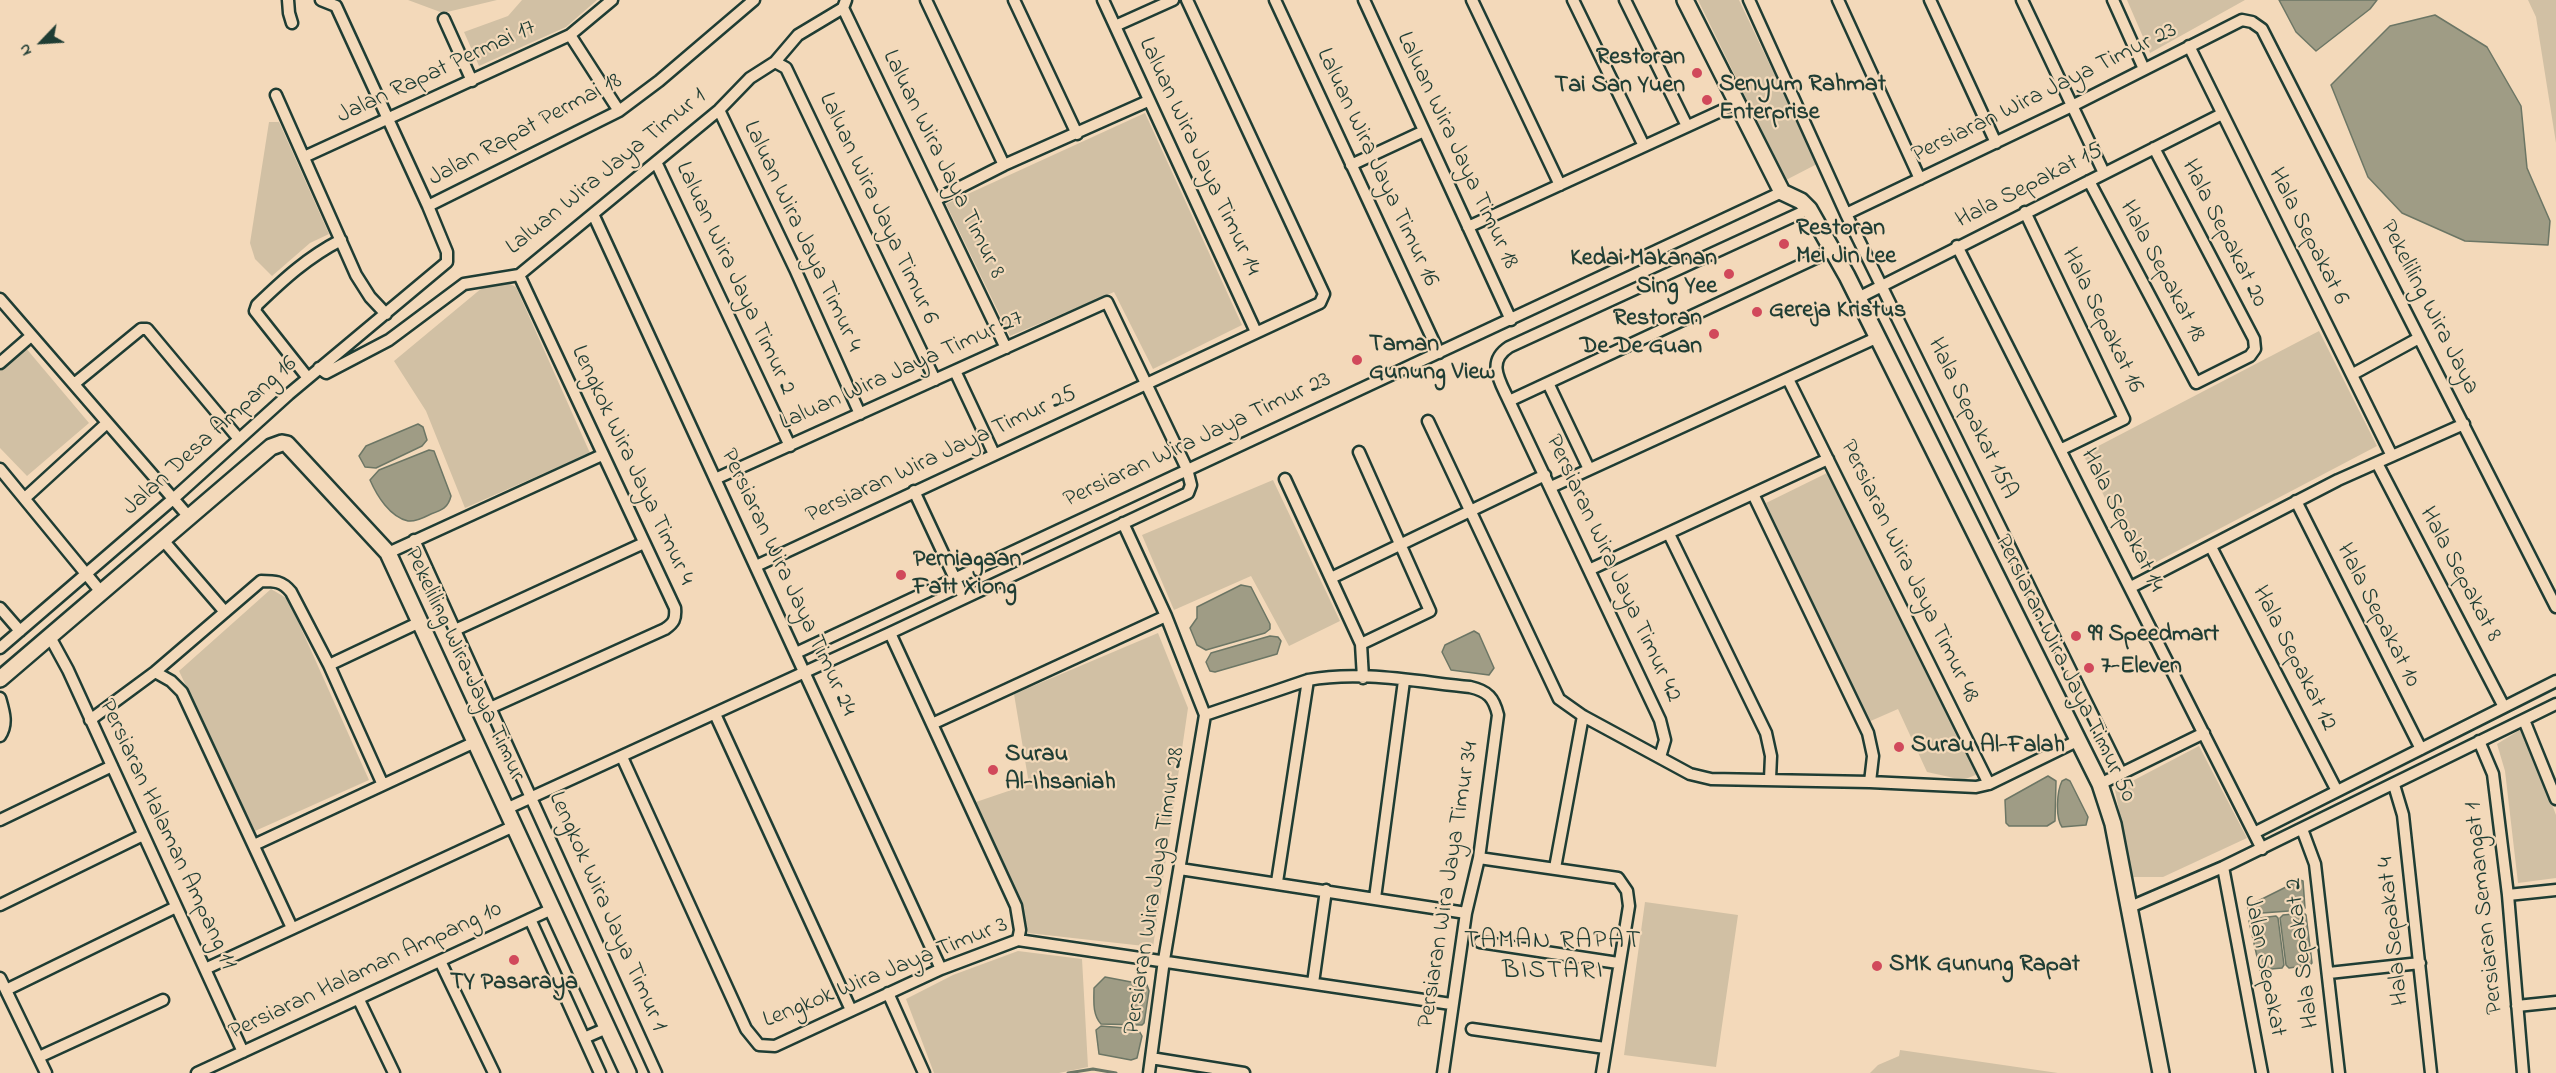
<!DOCTYPE html>
<html>
<head>
<meta charset="utf-8">
<style>
	body { margin:0 }
	#map { position:relative; width:2556px; height:1073px; overflow:hidden; background:#f3d9ba; font-family:"Indie Flower",sans-serif }
	canvas { display:block }
	.north { position:absolute; left:12px; top:12px; width:60px; height:60px; -webkit-text-stroke:4px #f3d9ba; paint-order:stroke; rotate:245deg; font-size:16px; font-weight:700; line-height:24px; text-align:center; color:#1f3d34 }
	.north::after { content:''; display:block; margin:auto; width:21px; height:27px; background:#1f3d34; clip-path:polygon(50% 0,100% 100%,50% 72%,0 100%) }
</style>
</head>
<body>
<div id="map">
<canvas width="2556" height="1073"></canvas>
<div class="north">N</div>
</div>
<script>
const ctx = document.querySelector('canvas').getContext('2d');
ctx.lineJoin = 'round';
function paint(path, color) { ctx.fillStyle = color; ctx.fill(path, 'evenodd'); }
function stroke(path, color, width, dash) { ctx.strokeStyle = color; ctx.lineWidth = width; ctx.lineCap = dash ? 'butt' : 'round'; ctx.setLineDash(dash || []); ctx.stroke(path); }
function label(font, color, halo, rows, align = 'center') {
  ctx.font = font + ' "Indie Flower",sans-serif'; ctx.lineWidth = 4.5; ctx.setLineDash([]); ctx.textBaseline = 'middle'; ctx.strokeStyle = halo; ctx.fillStyle = color; for (const [text, x, y, turn = 0] of rows) {
    ctx.save(); ctx.translate(x, y); ctx.rotate((+turn || 0) * Math.PI / 180); ctx.textAlign = isNaN(turn) ? turn : align; if (halo) ctx.strokeText(text, 0, 0); ctx.fillText(text, 0, 0); ctx.restore();
  }
}
paint(new Path2D(`
	M408,0H497L443,13Z
	M522,0H597L566,27L479,66L464,32L508,16Z
	M1698,0H1739L1817,164L1786,180Z
	M2127,0H2245L2150,53Z
	M2528,0H2556V143L2536,17Z
	M1145,113L1242,325L1153,369L1114,292L1010,336L946,204Z
	M269,122H279L329,234L310,243L272,276L255,259L250,243Z
	M501,279L516,287L590,453L465,508L426,411L394,361L488,283Z
	M2319,331L2377,446L2141,570L2083,454Z
	M25,347L89,423L27,476L0,448V371Z
	M1827,473L1978,774L1963,780L1927,772L1898,709L1866,723L1766,503Z
	M1273,480L1340,621L1289,646L1251,576L1174,610L1142,535Z
	M271,589L288,599L369,780L255,831L179,671Z
	M1158,633L1188,708L1153,947L1028,933L976,802L1029,784L1014,694Z
	M2523,728L2556,815V878L2518,883L2505,771L2497,744Z
	M2199,746L2247,838L2163,877H2132L2115,790Z
	M1645,902L1738,915L1716,1067L1624,1055Z
	M1018,951L1082,959L1088,1067L1059,1073H934L906,999L953,975Z
	M1900,1050L2058,1073H1870L1878,1065L1899,1056Z`), '#d1c0a4');
const water = new Path2D(`
	M2279,0H2377L2370,9L2316,51L2296,32Z
	M2435,15L2487,47L2521,106L2527,168L2550,221L2548,245L2465,241L2402,213L2368,177L2331,85L2390,26Z
	M418,424L423,427L427,440L422,446L376,468L365,467L359,456L366,446Z
	M429,450L434,451L451,496C448,508 442,510 431,514C425,517 416,522 408,521C390,517 377,496 370,480L379,470Z
	M1241,585L1251,587L1270,624V629L1265,633L1206,650L1197,645L1190,628L1197,618V607Z
	M1474,631L1479,634L1494,668L1489,675L1451,670L1442,652L1445,645Z
	M1270,636L1278,637L1281,641L1277,654L1215,672L1210,671L1206,662L1211,653Z
	M2048,776L2056,781L2055,821L2047,826H2009L2006,823L2005,800Z
	M2066,779L2070,781L2088,817L2086,825L2062,827C2055,817 2057,791 2062,781Z
	M2300,880L2303,881L2305,908L2303,910L2248,914V906Z
	M2304,913L2306,915L2312,963L2310,965L2289,968L2286,965L2280,918L2283,915Z
	M2276,916L2278,918L2284,965L2282,968L2260,970L2249,921L2251,919Z
	M1105,977L1147,985L1149,991L1144,1023L1142,1025L1101,1024C1092,1014 1094,1000 1094,988Z
	M1101,1026L1138,1029L1142,1036L1137,1058L1131,1060L1099,1054L1096,1030Z`);
paint(water, '#9f9c85');
stroke(water, '#6c7665', 1.5);
stroke(new Path2D(`
	M1068,1073L1093,1069L1116,1073`), '#6c7665', 3);
const street = new Path2D(`
	M288,0L289,13L292,23
	M846,0L843,8L1006,348
	M926,0L1004,165
	M1014,0L1077,134
	M1103,0L1256,332
	M1275,0L1439,353
	M1364,0L1511,320
	M1472,0L1560,185
	M1573,0L1644,146
	M1625,0L1687,126
	M1749,0L1846,214L2121,773
	M1838,0L1920,179
	M1930,0L1996,143
	M2022,0L2104,173
	M2113,0L2144,69
	M444,19L472,81
	M1115,26L1173,0
	M570,35L619,111
	M775,62L786,68L935,380
	M276,95L356,275L370,297L386,314
	M719,110L795,269L860,414
	M304,157L570,35L612,0
	M656,162L790,446
	M1351,165L1424,131
	M2089,181L2196,383L2250,356L2255,349L2254,339L2154,148
	M935,200L1004,165L1148,101
	M428,206L619,111L659,81L754,0
	M2025,212L2124,419L2062,449
	M593,214L941,969
	M1846,214L2072,106L2242,20L2252,22L2262,29L2556,607
	M1468,227L1736,104
	M1957,246L2262,849
	M1858,298L2222,114
	M0,299L189,517
	M0,363L31,336
	M319,368L326,373L389,340L464,284L519,275L719,110L750,78L775,62L798,35L843,8
	M955,371L994,454
	M2353,374L2419,338
	M308,378L255,311L257,305C284,279 308,257 341,240
	M1788,379L1989,784
	M1548,383L1589,469
	M74,384L141,329H147L239,439
	M1509,401L1833,250
	M1428,421L1559,699L1583,716L1690,774L1711,779L1870,782L1976,787L1989,784L2077,741
	M1359,452L1430,611L1361,644
	M2392,456L2464,424
	M2377,463L2504,707
	M0,469L101,592
	M1285,479L1361,644L1363,678
	M1551,487L1876,338
	M914,491L964,598
	M1753,494L1868,733L1873,756L1870,782
	M25,498L107,423
	M2296,501L2421,749
	M1123,523L1166,616L1205,715L1164,960L1149,1073
	M1669,534L1766,733L1771,756L1770,779
	M162,539L225,612
	M414,540L656,1073
	M2211,547L2337,791
	M388,553L602,455
	M756,566L1320,303L1324,294L1187,0
	M1591,569L1828,459
	M1331,578L1545,475
	M2131,587L2338,480L2392,456L2189,46
	M0,608L20,631
	M455,630L644,543
	M890,633L1016,906L1020,930L1018,940
	M50,637L68,670L243,1052
	M0,648L173,499L289,394L447,262V252L428,206L336,6L321,0
	M796,653L1782,192
	M329,665L420,622
	M155,672L171,681L182,692L292,928
	M0,698C4,712 8,724 0,736
	M490,708L665,629C674,623 676,619 675,608L519,275
	M715,714L851,1010
	M1205,715L1308,680C1360,670 1418,682 1470,687C1488,691 1494,698 1498,715L1479,858L1466,913L1443,1073
	M90,720L155,672L261,581C275,581 282,581 291,592L329,665L383,785
	M2524,720L2556,799
	M932,724L1166,616
	M2479,741L2493,774L2508,895L2523,1073
	M622,757L746,1029L759,1045L775,1046L941,969L1018,940L1451,1004
	M1660,757L1665,740L1660,720L1509,401C1500,381 1486,362 1509,347L1809,209
	M2100,784L2204,733
	M2394,785L2403,815L2431,1073
	M506,809L890,633L1188,493L1191,485L1187,469L1107,302L715,479
	M0,820L112,766
	M2302,829L2315,864L2339,1073
	M2254,833L2556,681
	M254,845L475,742
	M1479,858L1618,878L1627,891L1629,906L1602,1073
	M2223,867L2262,1073
	M1555,868L1583,716
	M1180,869L1466,913
	M1277,882L1308,680
	M2508,895L2556,890
	M1375,898L1404,681
	M0,905L143,835
	M2130,907L2223,867L2556,704
	M530,919L600,1073
	M1480,942L1618,963
	M440,961L494,1073
	M205,969L514,826
	M2329,973L2420,963
	M0,978L46,1073
	M1313,983L1326,890
	M6,990L176,907
	M888,993L924,1073
	M359,1000L394,1073
	M2517,1006L2556,1002
	M1472,1029L1605,1048
	M584,1038L607,1028
	M39,1057L163,1000
	M1151,1058L1244,1073
	M197,1073L552,909`);
const secondary = new Path2D(`
	M1685,0L1782,192L1801,201L1809,209L1847,276L2100,784L2113,824L2161,1073
	M0,679L271,447L282,443L287,444L388,553L628,1073`);
stroke(street, '#1f3d34', 15);
stroke(secondary, '#1f3d34', 20);
stroke(street, '#f3d9ba', 10);
stroke(secondary, '#f3d9ba', 15);
for (const [x, y, r, color] of [
	[1697,73,6,"#d1495b"],
	[1707,100,6,"#d1495b"],
	[1784,244,6,"#d1495b"],
	[1729,274,6,"#d1495b"],
	[1757,312,6,"#d1495b"],
	[1714,334,6,"#d1495b"],
	[1357,360,6,"#d1495b"],
	[901,575,6,"#d1495b"],
	[2076,636,6,"#d1495b"],
	[2089,668,6,"#d1495b"],
	[1899,747,6,"#d1495b"],
	[993,770,6,"#d1495b"],
	[514,960,6,"#d1495b"],
	[1877,966,6,"#d1495b"]
]) { const dot = new Path2D(); dot.arc(x, y, r, 0, 2 * Math.PI); ctx.fillStyle = color; ctx.fill(dot); stroke(dot, '#f3d9ba', 2); }
label('bold 24px', '#1f3d34', '#f3d9ba', [
	["Restoran",1685,59,"right"],
	["Tai San Yuen",1685,87,"right"],
	["Senyum Rahmat",1719,86],
	["Enterprise",1719,114],
	["Restoran",1796,230],
	["Mei Jin Lee",1796,258],
	["Kedai Makanan",1717,260,"right"],
	["Sing Yee",1717,288,"right"],
	["Gereja Kristus",1769,312],
	["Restoran",1702,320,"right"],
	["De De Guan",1702,348,"right"],
	["Taman",1369,346],
	["Gunung View",1369,374],
	["Perniagaan",913,561],
	["Fatt Xiong",913,589],
	["99 Speedmart",2088,636],
	["7-Eleven",2101,668],
	["Surau Al-Falah",1911,747],
	["Surau",1005,756],
	["Al-Ihsaniah",1005,784],
	["SMK Gunung Rapat",1889,966],
	["TY Pasaraya",514,984,"center"]
], 'left');
label('24px', '#1f3d34', '#f3d9ba', [
	["Jalan Rapat Permai 17",437,73,-25],
	["Persiaran Wira Jaya Timur 23",2045,94,-26],
	["Jalan Rapat Permai 18",526,131,-28],
	["Laluan Wira Jaya Timur 18",1456,151,65],
	["Laluan Wira Jaya Timur 14",1198,157,65],
	["Laluan Wira Jaya Timur 8",942,165,64],
	["Laluan Wira Jaya Timur 16",1376,168,65],
	["Laluan Wira Jaya Timur 1",607,173,-39],
	["Hala Sepakat 15",2030,187,-27],
	["Laluan Wira Jaya Timur 6",877,209,65],
	["Hala Sepakat 20",2223,234,63],
	["Laluan Wira Jaya Timur 4",801,237,65],
	["Hala Sepakat 6",2307,237,63],
	["Hala Sepakat 18",2161,272,62],
	["Laluan Wira Jaya Timur 2",734,279,65],
	["Pekeliling Wira Jaya",2428,308,63],
	["Hala Sepakat 16",2101,321,64],
	["Laluan Wira Jaya Timur 27",902,372,-24],
	["Hala Sepakat 15A",1971,419,64],
	["Jalan Desa Ampang 16",211,437,-42],
	["Persiaran Wira Jaya Timur 23",1198,441,-25],
	["Persiaran Wira Jaya Timur 25",942,456,-25],
	["Lengkok Wira Jaya Timur 4",631,466,65],
	["Hala Sepakat 14",2121,521,63],
	["Persiaran Wira Jaya Timur 42",1612,569,65],
	["Persiaran Wira Jaya Timur 48",1908,572,64],
	["Hala Sepakat 8",2459,575,62],
	["Persiaran Wira Jaya Timur 24",787,583,65],
	["Hala Sepakat 10",2377,616,63],
	["Hala Sepakat 12",2293,659,63],
	["Pekeliling Wira Jaya Timur",463,665,65],
	["Persiaran Wira Jaya Timur 50",2064,669,64],
	["Persiaran Halaman Ampang 11",166,835,65],
	["Persiaran Wira Jaya Timur 34",1450,885,-81],
	["Persiaran Wira Jaya Timur 28",1156,891,-81],
	["Persiaran Semangat 1",2486,908,-96],
	["Lengkok Wira Jaya Timur 1",606,912,66],
	["Hala Sepakat 4",2395,931,-96],
	["Hala Sepakat 2",2304,953,-97],
	["Jalan Sepakat",2263,966,79],
	["Persiaran Halaman Ampang 10",366,972,-25],
	["Lengkok Wira Jaya Timur 3",886,974,-22]
]);
ctx.letterSpacing = '1.5px';
label('26px', '#1f3d34', '#f3d9ba', [
	["TAMAN RAPAT",1553,943],
	["BISTARI",1553,973]
]);
ctx.letterSpacing = '0px';
</script>
</body>
</html>
